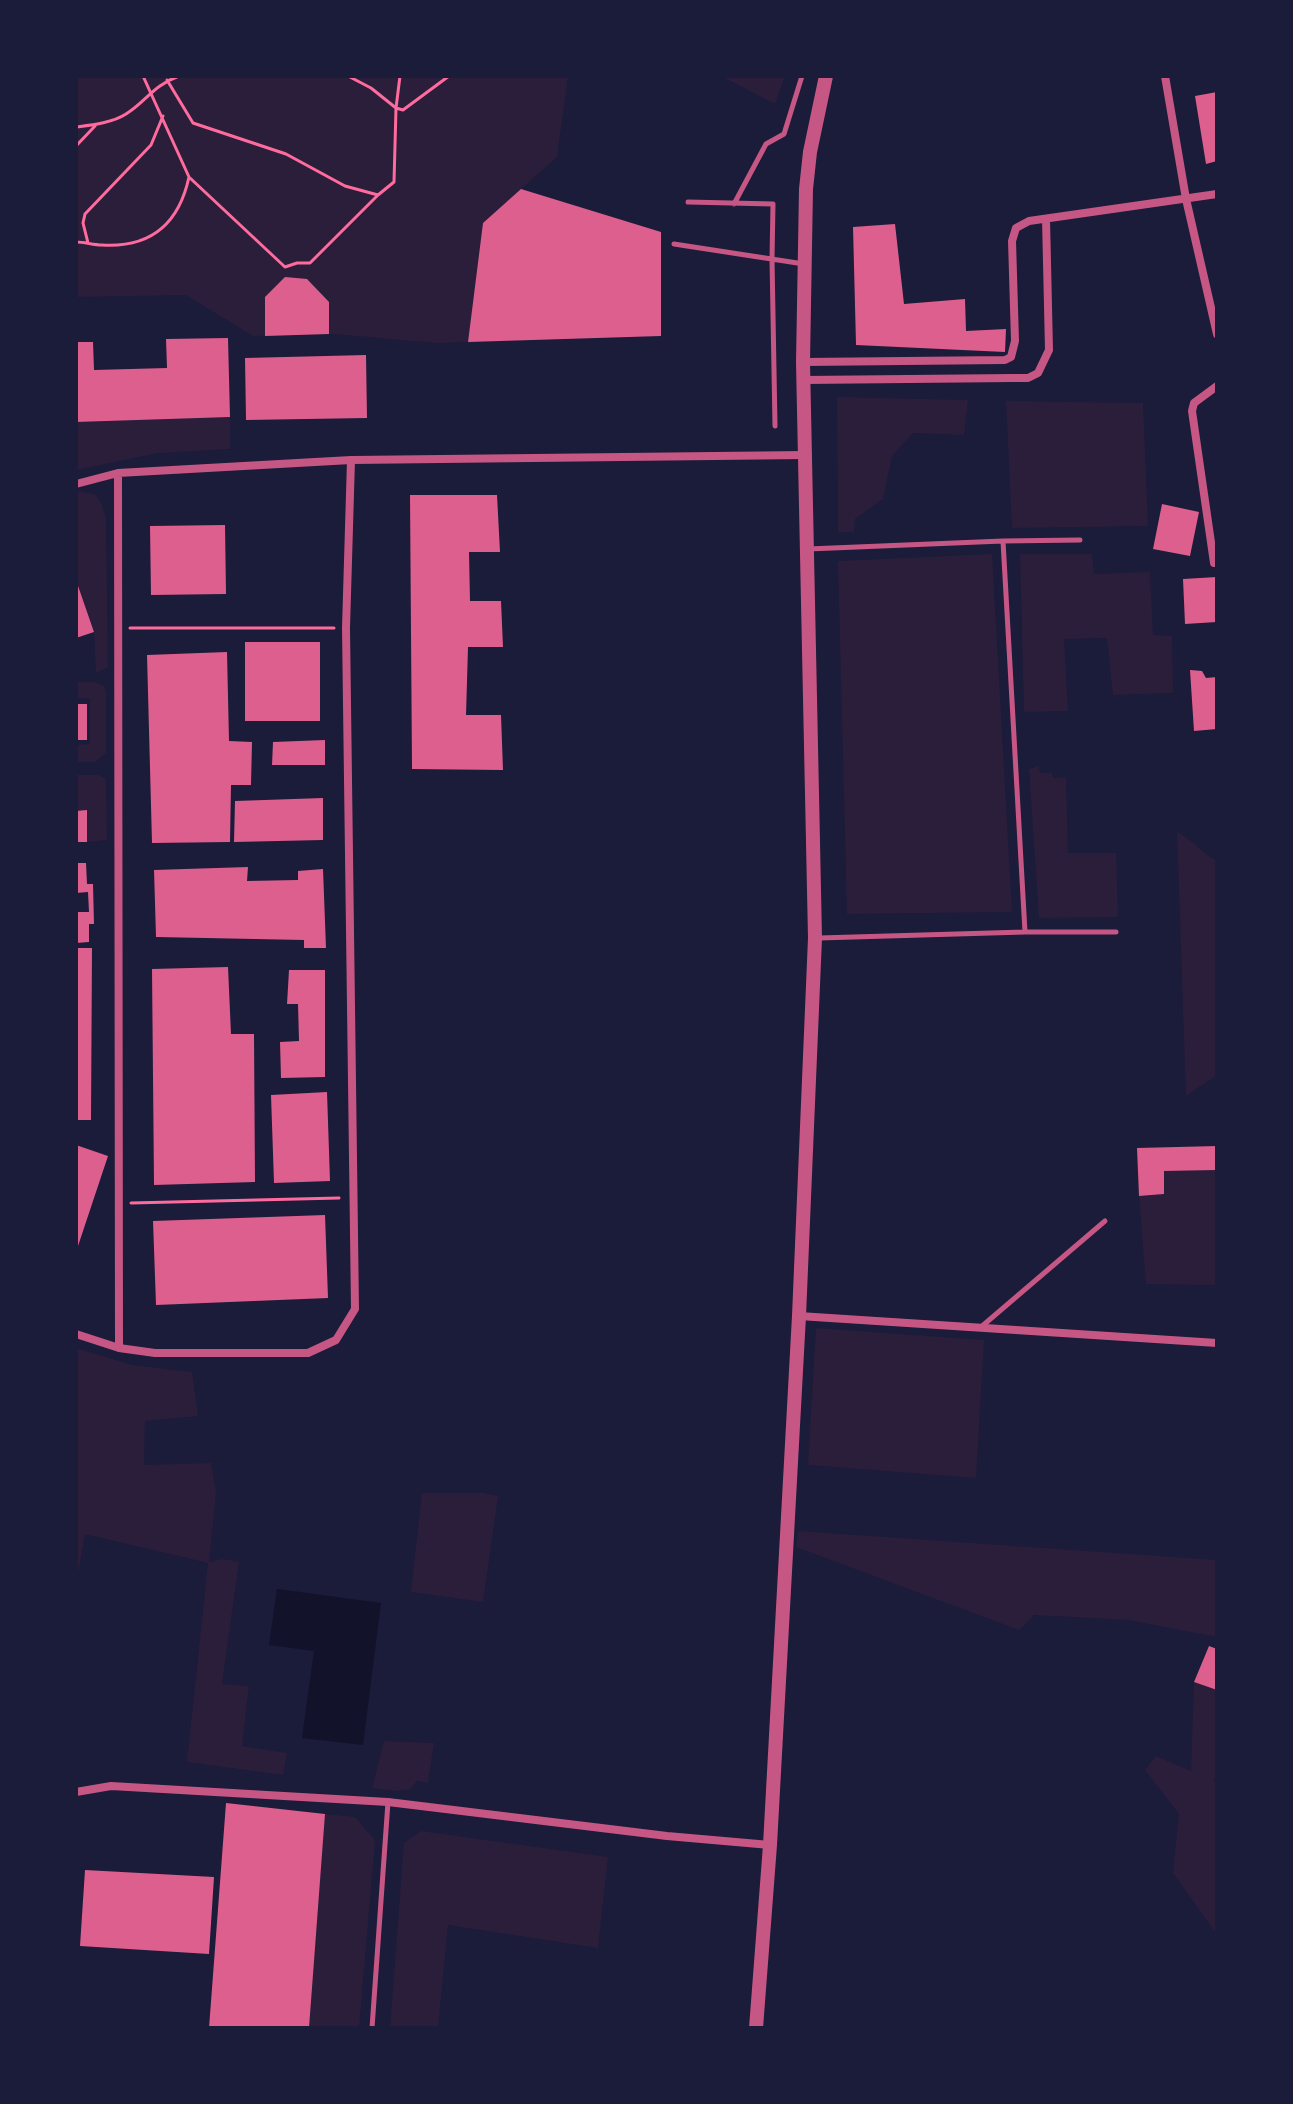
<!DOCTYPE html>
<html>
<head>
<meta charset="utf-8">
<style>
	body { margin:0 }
	#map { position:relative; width:1293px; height:2104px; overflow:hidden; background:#1b1b3a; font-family:"IBM Plex Sans",sans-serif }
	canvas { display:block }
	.frame { position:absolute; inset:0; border:78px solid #1b1b3a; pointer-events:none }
</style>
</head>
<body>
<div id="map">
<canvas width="1293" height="2104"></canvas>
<div class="frame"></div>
</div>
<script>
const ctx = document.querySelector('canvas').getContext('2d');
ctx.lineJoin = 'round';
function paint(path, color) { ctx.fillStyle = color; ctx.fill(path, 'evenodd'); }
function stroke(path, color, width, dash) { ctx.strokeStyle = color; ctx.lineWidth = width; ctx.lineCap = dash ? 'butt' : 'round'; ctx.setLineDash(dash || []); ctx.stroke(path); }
paint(new Path2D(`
	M76,76H568L557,157L483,223L468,342L435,343L335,334L253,336L186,295L76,297Z
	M721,76H785L775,104Z
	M837,397L968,400L964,435L913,433L892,456L883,499L855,519L854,532H838Z
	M1006,401L1143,403L1148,526L1012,528Z
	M230,417V449L158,453L76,470V422Z
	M76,491L95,494L101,503L106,517L108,667L96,673L94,632L76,578Z
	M992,554L1012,912L847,914L838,561Z
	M1020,554H1092L1094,574L1150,572L1153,635L1172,636L1173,693L1113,695L1107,638L1064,639L1068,711L1024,712Z
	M76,682H95L104,686L106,691V753L95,762H76V745L90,744V699L76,698Z
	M1039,766L1040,773H1052L1053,778L1066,777L1068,853H1116L1118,917L1039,918L1029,769Z
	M76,775H98L106,779L107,840L87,842V811H76Z
	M1177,832C1194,840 1205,857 1217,860V1075L1186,1096Z
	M1217,1170V1285L1146,1284L1139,1196L1164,1194V1171Z
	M816,1328L984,1340L976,1478L808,1465Z
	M76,1348L132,1365L192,1372L198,1416L145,1421L144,1465L211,1463L216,1493L209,1562L223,1559L239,1562L222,1684L249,1686L242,1746L287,1753L283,1775L187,1762L208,1563L85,1534L76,1585Z
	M422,1493H483L498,1496L483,1602L411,1592Z
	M798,1531L1217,1560V1637L1128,1620L1034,1615L1019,1630L796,1547Z
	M1194,1682L1217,1690V1773L1214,1780L1217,1786V1935L1173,1873L1179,1814L1145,1770L1156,1756L1191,1771Z
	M384,1741L434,1743L428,1783L417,1781L410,1790L393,1791L372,1788Z
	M325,1814L355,1817L375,1840L359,2028H309Z
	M421,1831L608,1857L598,1948L448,1925L438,2028H390L404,1843Z`), '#2a1e3b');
paint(new Path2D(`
	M277,1589L381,1603L363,1745L302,1738L314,1651L269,1645Z`), '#12122b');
paint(new Path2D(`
	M1217,92V161L1206,164L1195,96Z
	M521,189L661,232V336L468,342L483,223Z
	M895,224L904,304L965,299L966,331L1006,329L1005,352L856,345L853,227Z
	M285,277L307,279L329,302V334L265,336V297Z
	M228,338L230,417L76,422V342H93L94,370L167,368L166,339Z
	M366,355L367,418L246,420L245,358Z
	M410,495H497L500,552H469L470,601H501L503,647H468L466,715H501L503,770L412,769Z
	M1162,504L1199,512L1190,556L1153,549Z
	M225,525L226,594L151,595L150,526Z
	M1217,577V622L1185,624L1183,579Z
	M76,580L94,632L76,638Z
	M245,642H320V721H245Z
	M227,652L229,741L252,742L251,785H231L230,842L152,843L147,655Z
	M1190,670L1202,671L1206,678L1217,677V729L1194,731Z
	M76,704H87V740H76Z
	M325,740V765H272L273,742Z
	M323,798V840L234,842L235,801Z
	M87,810V842H76V811Z
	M76,863H86L87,884H93L94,924H89V942L76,943V912H89L88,892L76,893Z
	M248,867L247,881L298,880V871L323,869L326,948H304V940L156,937L154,870Z
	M76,948H92L91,1120H76Z
	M228,967L231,1034H254L255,1182L154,1185L152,969Z
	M289,970H325V1077L281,1078L280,1042L299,1041L298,1004H287Z
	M327,1092L330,1181L274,1183L271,1095Z
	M76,1145L108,1156L77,1249H76Z
	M1217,1146V1170L1164,1171V1194L1139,1196L1137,1148Z
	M325,1215L328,1298L156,1305L153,1221Z
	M1209,1646L1217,1649V1690L1194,1682Z
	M226,1803L325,1814L309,2028H209Z
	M85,1870L214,1877L209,1954L80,1946Z`), '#dd5f8e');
stroke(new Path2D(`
	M348,76L371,88L396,108L403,110L449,76
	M167,80L193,123L286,154L345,186L378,195L394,182L396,108L400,76
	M76,127C92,125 112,123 126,114C147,101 152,86 179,76
	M76,146L95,126
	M190,178L285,267L297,263H310L378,195
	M76,242C85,242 93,245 102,245C151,248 179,223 189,177L143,76
	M88,243L83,223L85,214L151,145L163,116
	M130,628H334
	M131,1203L339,1198`), '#ff6b9d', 3);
stroke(new Path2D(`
	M688,202L773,204L772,259L775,426
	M734,204L766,144L784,134L802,76
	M674,244L804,264
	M1003,541L1080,540
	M808,549L1003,541L1025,932L819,938
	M1025,932H1116
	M981,1327L1105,1221
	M372,2028L388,1802`), '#c65784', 5);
stroke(new Path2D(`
	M1165,76L1186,199L1217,334
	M803,362L1005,360L1011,357L1015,341L1012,241L1016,228L1029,221L1217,194
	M803,380L1014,378H1028L1038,373L1049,350L1046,219
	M118,473L119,1348
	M76,484L118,473L351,460L805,455
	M1214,563L1192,411L1194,403L1217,386
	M799,1316L1217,1343
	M76,1334L119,1348L155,1353H308L336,1340L355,1309L346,628L351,460
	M76,1792L111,1786L388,1802L667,1836L770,1845`), '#c65784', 8);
stroke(new Path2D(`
	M756,2028L770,1845L799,1316L815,938L803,362L806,189L810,152L826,76`), '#c65784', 14);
</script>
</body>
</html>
